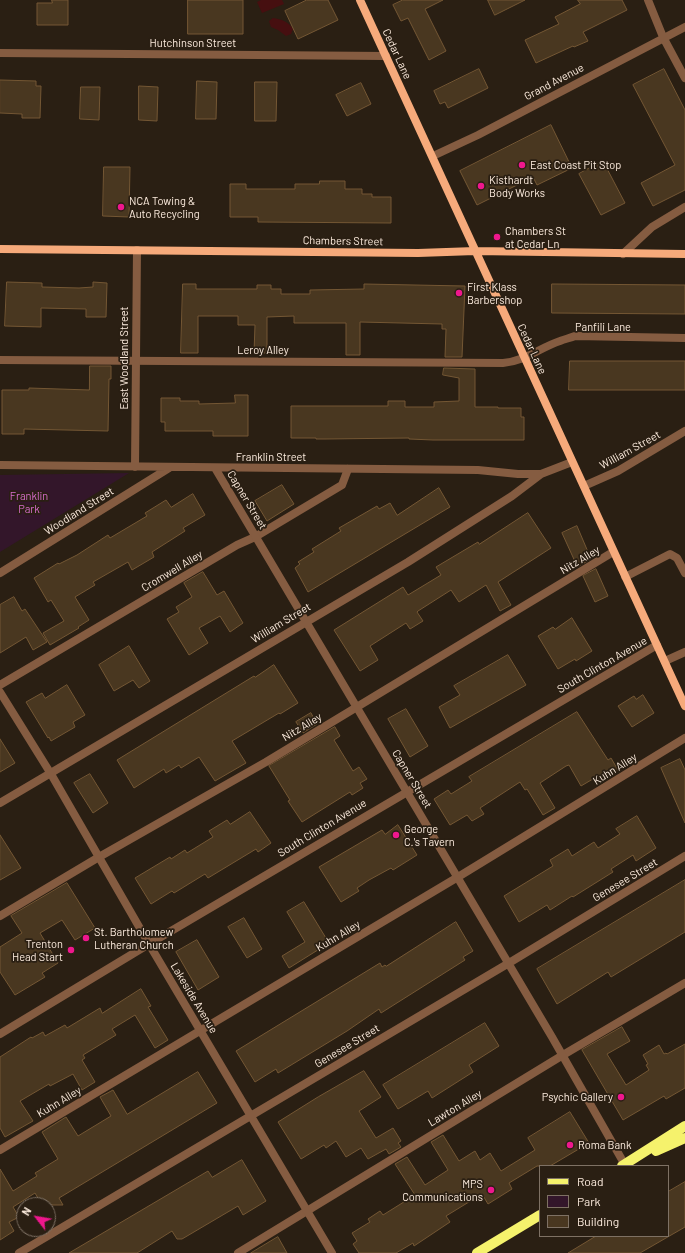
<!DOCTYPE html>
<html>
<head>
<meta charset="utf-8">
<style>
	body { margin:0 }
	#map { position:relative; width:685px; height:1253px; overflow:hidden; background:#2a1f13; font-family:Barlow,sans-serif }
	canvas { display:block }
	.legend { position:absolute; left:539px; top:1165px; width:130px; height:72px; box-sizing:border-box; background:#2a1f13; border:1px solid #7e7164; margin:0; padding:5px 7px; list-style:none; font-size:12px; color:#fdecde }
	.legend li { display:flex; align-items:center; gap:8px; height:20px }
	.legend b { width:20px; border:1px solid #7e7164 }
	.north { position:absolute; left:16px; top:1197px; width:40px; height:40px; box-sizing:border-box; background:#2a1f13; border:1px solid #7e7164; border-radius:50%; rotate:301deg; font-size:11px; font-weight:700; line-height:16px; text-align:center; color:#fdecde }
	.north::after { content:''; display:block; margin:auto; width:14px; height:18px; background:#ef178d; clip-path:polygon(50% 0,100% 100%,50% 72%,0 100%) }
</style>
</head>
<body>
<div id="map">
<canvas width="685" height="1253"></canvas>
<ul class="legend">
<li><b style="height:5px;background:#f5f26c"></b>Road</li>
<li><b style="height:11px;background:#33162a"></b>Park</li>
<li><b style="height:11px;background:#493720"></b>Building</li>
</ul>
<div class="north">N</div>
</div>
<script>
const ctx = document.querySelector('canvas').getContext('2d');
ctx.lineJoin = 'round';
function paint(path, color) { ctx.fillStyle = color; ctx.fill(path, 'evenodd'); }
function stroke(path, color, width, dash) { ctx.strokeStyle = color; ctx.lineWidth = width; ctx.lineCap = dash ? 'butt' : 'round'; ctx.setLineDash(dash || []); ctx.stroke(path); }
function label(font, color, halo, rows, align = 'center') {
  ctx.font = font + ' Barlow,sans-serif'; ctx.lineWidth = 3.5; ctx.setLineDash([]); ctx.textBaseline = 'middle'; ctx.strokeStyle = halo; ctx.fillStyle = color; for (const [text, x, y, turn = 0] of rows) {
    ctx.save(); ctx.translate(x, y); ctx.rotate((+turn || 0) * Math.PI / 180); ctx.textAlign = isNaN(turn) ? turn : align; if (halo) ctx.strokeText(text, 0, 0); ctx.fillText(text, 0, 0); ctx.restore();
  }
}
paint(new Path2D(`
	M129,473L0,552V475Z`), '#33162a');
paint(new Path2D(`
	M261,0H282L284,4L262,13L257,2Z
	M273,18C281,19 289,22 293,29L291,34L286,36L278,30L271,27L269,21Z`), '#460f10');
const building = new Path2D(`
	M52,0H68V25H37V3H52Z
	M188,0H243V34H188Z
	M307,0H328L338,20L298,39L285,11Z
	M403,0H443L425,9L446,51L429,60L408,18L401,21L393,5Z
	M488,0H525L495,15Z
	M578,0H622L627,10L583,32L588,41L574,47L573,46L536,63L525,40L559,24L555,17L580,4Z
	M479,69L488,88L448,108L445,102L440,104L434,91Z
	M664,69L685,110V190L653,206L641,183L675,165L633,85Z
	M0,80L36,81V86H41L40,118H22V114L0,113Z
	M197,81L217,82L216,119H196Z
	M255,82H277L276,121H255Z
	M361,83L371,104L347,116L336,95Z
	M139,86L158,87L157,121L139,120Z
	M81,87H100L99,120L80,119Z
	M551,125L572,168L537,185L533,177L477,205L460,171Z
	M603,161L625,203L601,215L579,174Z
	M104,167H130L129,217L103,216Z
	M320,181H345V189H362V194H372V197H391V223L258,222V217H230V184H246V189H295V184H319Z
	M7,282L42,283V287L79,288L93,287V282L107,283L106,317H86V309L41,308V327L5,326Z
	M183,284H196V289H257V285H271V289H281V294H310V290L364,289V284L465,286L462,357H445L446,329H442V324L360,322V355H346V323H294V316L267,317V353H254L255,325H238V316H198V353H181Z
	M552,284L685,285V314L552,313Z
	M570,361H685V390H569Z
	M90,366H111V379H109L108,431L24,429V434H2V390H29V388L89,390Z
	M444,368L475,369V407H498V408H521V417H524V440H433L409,439V438L326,439H316V438H291V406H388V401H405V407H434V402L459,401V378L443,375Z
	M235,395H248V436H213V431H165V422H161V398H180V401H199V404L235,403Z
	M282,485L294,504L267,521L255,501Z
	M439,488L450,507L308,592L295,568L300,564L298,562L314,552L312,549L341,531L339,528L377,506L379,509L390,503L397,515Z
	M193,494L205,515L183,528L185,531L152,552L154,557L132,570L128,562L93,582L95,585L75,597L89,620L78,627L79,628L50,645L43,633L64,621L51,600L48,602L34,578L58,563L59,564L77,555L108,535L110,538L147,516L145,513L166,500L171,507Z
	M528,513L551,548L498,582L511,605L500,611L486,585L459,602L451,590L418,611L417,612L423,621L410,629L406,623L370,646L378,660L360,671L334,630L403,587L408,595L441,575L436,567L478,542L479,544Z
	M577,526L591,559L579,566H577L562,533Z
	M596,569L608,596L595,602L583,576Z
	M203,572L217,595L224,591L243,623L230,632L220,616L199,628L208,643L189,655L167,619L179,612L176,607L192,597L184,583Z
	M14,597L22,611L25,609L47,642L33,650L26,637L0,653V605Z
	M572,618L592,651L576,661L575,659L558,669L538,636L553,627L555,629Z
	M129,646L150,681L139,688L133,680L114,691L99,665Z
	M508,655L526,685L450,728L439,707L460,695L454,686Z
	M274,665L298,703L280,714L279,713L232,741L246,763L215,781L199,757L181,768L179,765L166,773L164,769L134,788L117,760L254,676L255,677Z
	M67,685L85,715L73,722L75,727L51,741L49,737L48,738L26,702L42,693L45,698Z
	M643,695L654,713L632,727L618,706L634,696L636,699Z
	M406,709L428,746L410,757L388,719Z
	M577,712L608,760L611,758L618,770L606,777L603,773L581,786L569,765L566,766L540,783L555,808L543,815L527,789L525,790L520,782L480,808L484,814L472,821L467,815L450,825L434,799L448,790L451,794L472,781L469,777Z
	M311,713L317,724L303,733L296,722Z
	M335,727L340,736L334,740L353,771L359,767L367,779L360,783L363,788L352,795L350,792L302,822L288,801L290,800L269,766Z
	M0,739L15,763L0,772Z
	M680,759L685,770V823L661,768Z
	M90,774L108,803L93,813L74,783Z
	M250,812L271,843L258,852L256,849L208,878L205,874L174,893L172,891L151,904L135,878L170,857L171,859L185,850L187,853L213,837L209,831L227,820L230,824Z
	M637,816L656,848L636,861L633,855L611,869L613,872L573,897L572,896L550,910L547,905L519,922L504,896L553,866L550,860L568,849L572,856L594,842L598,848L620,834L616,829Z
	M398,825L417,855L393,870L391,868L369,880L357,888L359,891L341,902L319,867L382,830L385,834Z
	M0,835L21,868L0,880Z
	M685,880V932L611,977L608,972L557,1004L537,969Z
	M67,883L95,928L75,940L62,920L40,933L58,963L42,973L45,977L15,995L0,972V947L22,933L11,916Z
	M304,902L329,943L289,968L282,956L305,942L287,912Z
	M244,918L262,949L247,958L228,927Z
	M456,922L473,951L463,957L465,960L381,1013L379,1009L347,1031L278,1073L276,1069L255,1082L236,1051L380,963L382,967L385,965L386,966Z
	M197,940L219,977L198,990L176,952Z
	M141,989L151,1006L148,1007L168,1040L155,1048L135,1015L112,1029L116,1035L83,1055L85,1058L82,1060L95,1082L82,1090L73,1074L50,1086L49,1084L20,1101L33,1121L5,1137L0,1128V1057L31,1037L32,1038L43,1032L45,1036L65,1025L67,1028L100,1008L102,1013Z
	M485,1023L499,1046L469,1065L473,1072L432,1098L428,1091L398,1109L383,1085Z
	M622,1027L630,1041L607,1054L626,1085L649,1070L646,1065L648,1064L643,1055L659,1045L664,1054L666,1053L667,1054L685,1044V1088L666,1099L664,1096L623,1120L582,1050Z
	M364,1071L381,1097L359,1111L376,1138L393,1128L401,1141L398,1143L401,1147L389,1154L386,1149L368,1159L361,1148L346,1157L336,1141L326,1148L324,1145L301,1159L278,1122L318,1097Z
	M198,1072L217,1103L59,1198L63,1205H42L35,1193L13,1207L19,1217L9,1222L14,1231L0,1240V1169L13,1191L37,1176L35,1173L58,1159L42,1132L66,1117L78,1136L111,1116L100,1097L113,1090L127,1114Z
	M570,1112L589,1143L550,1166H537L509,1183L512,1189L488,1204L482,1194L446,1216L450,1222L414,1246L413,1243L396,1253H359L353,1244L357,1241L352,1233L370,1222L368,1219L380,1211L383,1215L415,1195L395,1164L407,1157L425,1185L448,1170L431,1142L443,1135L459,1161L475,1151L480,1160L490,1153L501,1171L535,1150L528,1138Z
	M242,1160L266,1201L243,1215L238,1206L182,1239H177L172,1231L137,1253H69L208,1171L212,1177Z
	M685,1182V1227L640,1253H568L596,1236H668V1192Z
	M278,1237L287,1253H251Z`);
paint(building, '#493720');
stroke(building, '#745734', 1);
stroke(new Path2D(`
	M0,360L503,363C526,361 539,348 560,341C565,339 570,338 575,336L685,338
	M625,577L670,554L677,558L685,573
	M0,685L237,545L255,537L342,485L348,469
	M0,916L99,857L266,762L613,552
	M0,1150L458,877L685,738
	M238,1253L563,1055L685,983`), '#855c41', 8);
stroke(new Path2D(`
	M648,0L663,37L685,78
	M0,53L386,56
	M433,156L478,135L685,27
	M623,254L652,227L685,207
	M0,465L478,470L518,474H541
	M135,467L137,250
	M215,468L552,1037L625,1165
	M584,486L618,471L685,431
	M0,573L169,468
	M665,661L685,652
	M0,692L51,774L149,944L332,1253
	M0,803L408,562L512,496L541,474L572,462
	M0,1034L149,944L657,645
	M19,1253L509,963L685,856`), '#855c41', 8);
stroke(new Path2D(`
	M360,0L685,706
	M0,249L418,253L475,251L685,254`), '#f6aa7b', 8);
stroke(new Path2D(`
	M656,1151L685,1138
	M622,1166L685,1126
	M477,1253L540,1215`), '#f5f26c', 10);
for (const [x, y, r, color] of [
	[522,165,4,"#ef178d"],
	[481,186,4,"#ef178d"],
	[121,207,4,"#ef178d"],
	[497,237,4,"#ef178d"],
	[459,293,4,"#ef178d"],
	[396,835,4,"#ef178d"],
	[86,938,4,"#ef178d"],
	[71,950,4,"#ef178d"],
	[621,1097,4,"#ef178d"],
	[570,1145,4,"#ef178d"],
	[491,1190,4,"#ef178d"]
]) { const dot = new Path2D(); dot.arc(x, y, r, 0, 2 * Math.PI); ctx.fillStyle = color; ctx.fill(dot); stroke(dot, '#2a1f13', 1.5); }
label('11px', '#fdecde', '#2a1f13', [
	["Hutchinson Street",193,43],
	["Cedar Lane",397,54,65],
	["Grand Avenue",554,82,-28],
	["Chambers Street",343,241,1],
	["Panfili Lane",603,327],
	["Cedar Lane",532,349,65],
	["Leroy Alley",263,350],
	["East Woodland Street",124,358,-90],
	["William Street",630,450,-29],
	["Franklin Street",271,457],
	["Capner Street",247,500,59],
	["Woodland Street",79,511,-32],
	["Nitz Alley",580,560,-31],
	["Cromwell Alley",172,571,-31],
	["William Street",281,623,-31],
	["South Clinton Avenue",602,665,-30],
	["Nitz Alley",302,727,-31],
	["Kuhn Alley",615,769,-32],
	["Capner Street",412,779,59],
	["South Clinton Avenue",322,828,-31],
	["Genesee Street",625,880,-31],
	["Kuhn Alley",338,936,-31],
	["Lakeside Avenue",194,998,59],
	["Genesee Street",347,1046,-31],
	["Kuhn Alley",59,1102,-31],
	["Lawton Alley",455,1108,-31]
]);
label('11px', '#fdecde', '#2a1f13', [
	["East Coast Pit Stop",530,165],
	["Kisthardt",489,180],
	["Body Works",489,193],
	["NCA Towing &",129,201],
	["Auto Recycling",129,214],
	["Chambers St",505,231],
	["at Cedar Ln",505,244],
	["First Klass",467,287],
	["Barbershop",467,300],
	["George",404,829],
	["C.'s Tavern",404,842],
	["St. Bartholomew",94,932],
	["Lutheran Church",94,945],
	["Trenton",63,944,"right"],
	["Head Start",63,957,"right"],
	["Psychic Gallery",613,1097,"right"],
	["Roma Bank",578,1145],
	["MPS",483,1184,"right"],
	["Communications",483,1197,"right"]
], 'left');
label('11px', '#d96dce', '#2a1f13', [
	["Franklin",29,496],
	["Park",29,509]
]);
</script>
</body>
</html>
